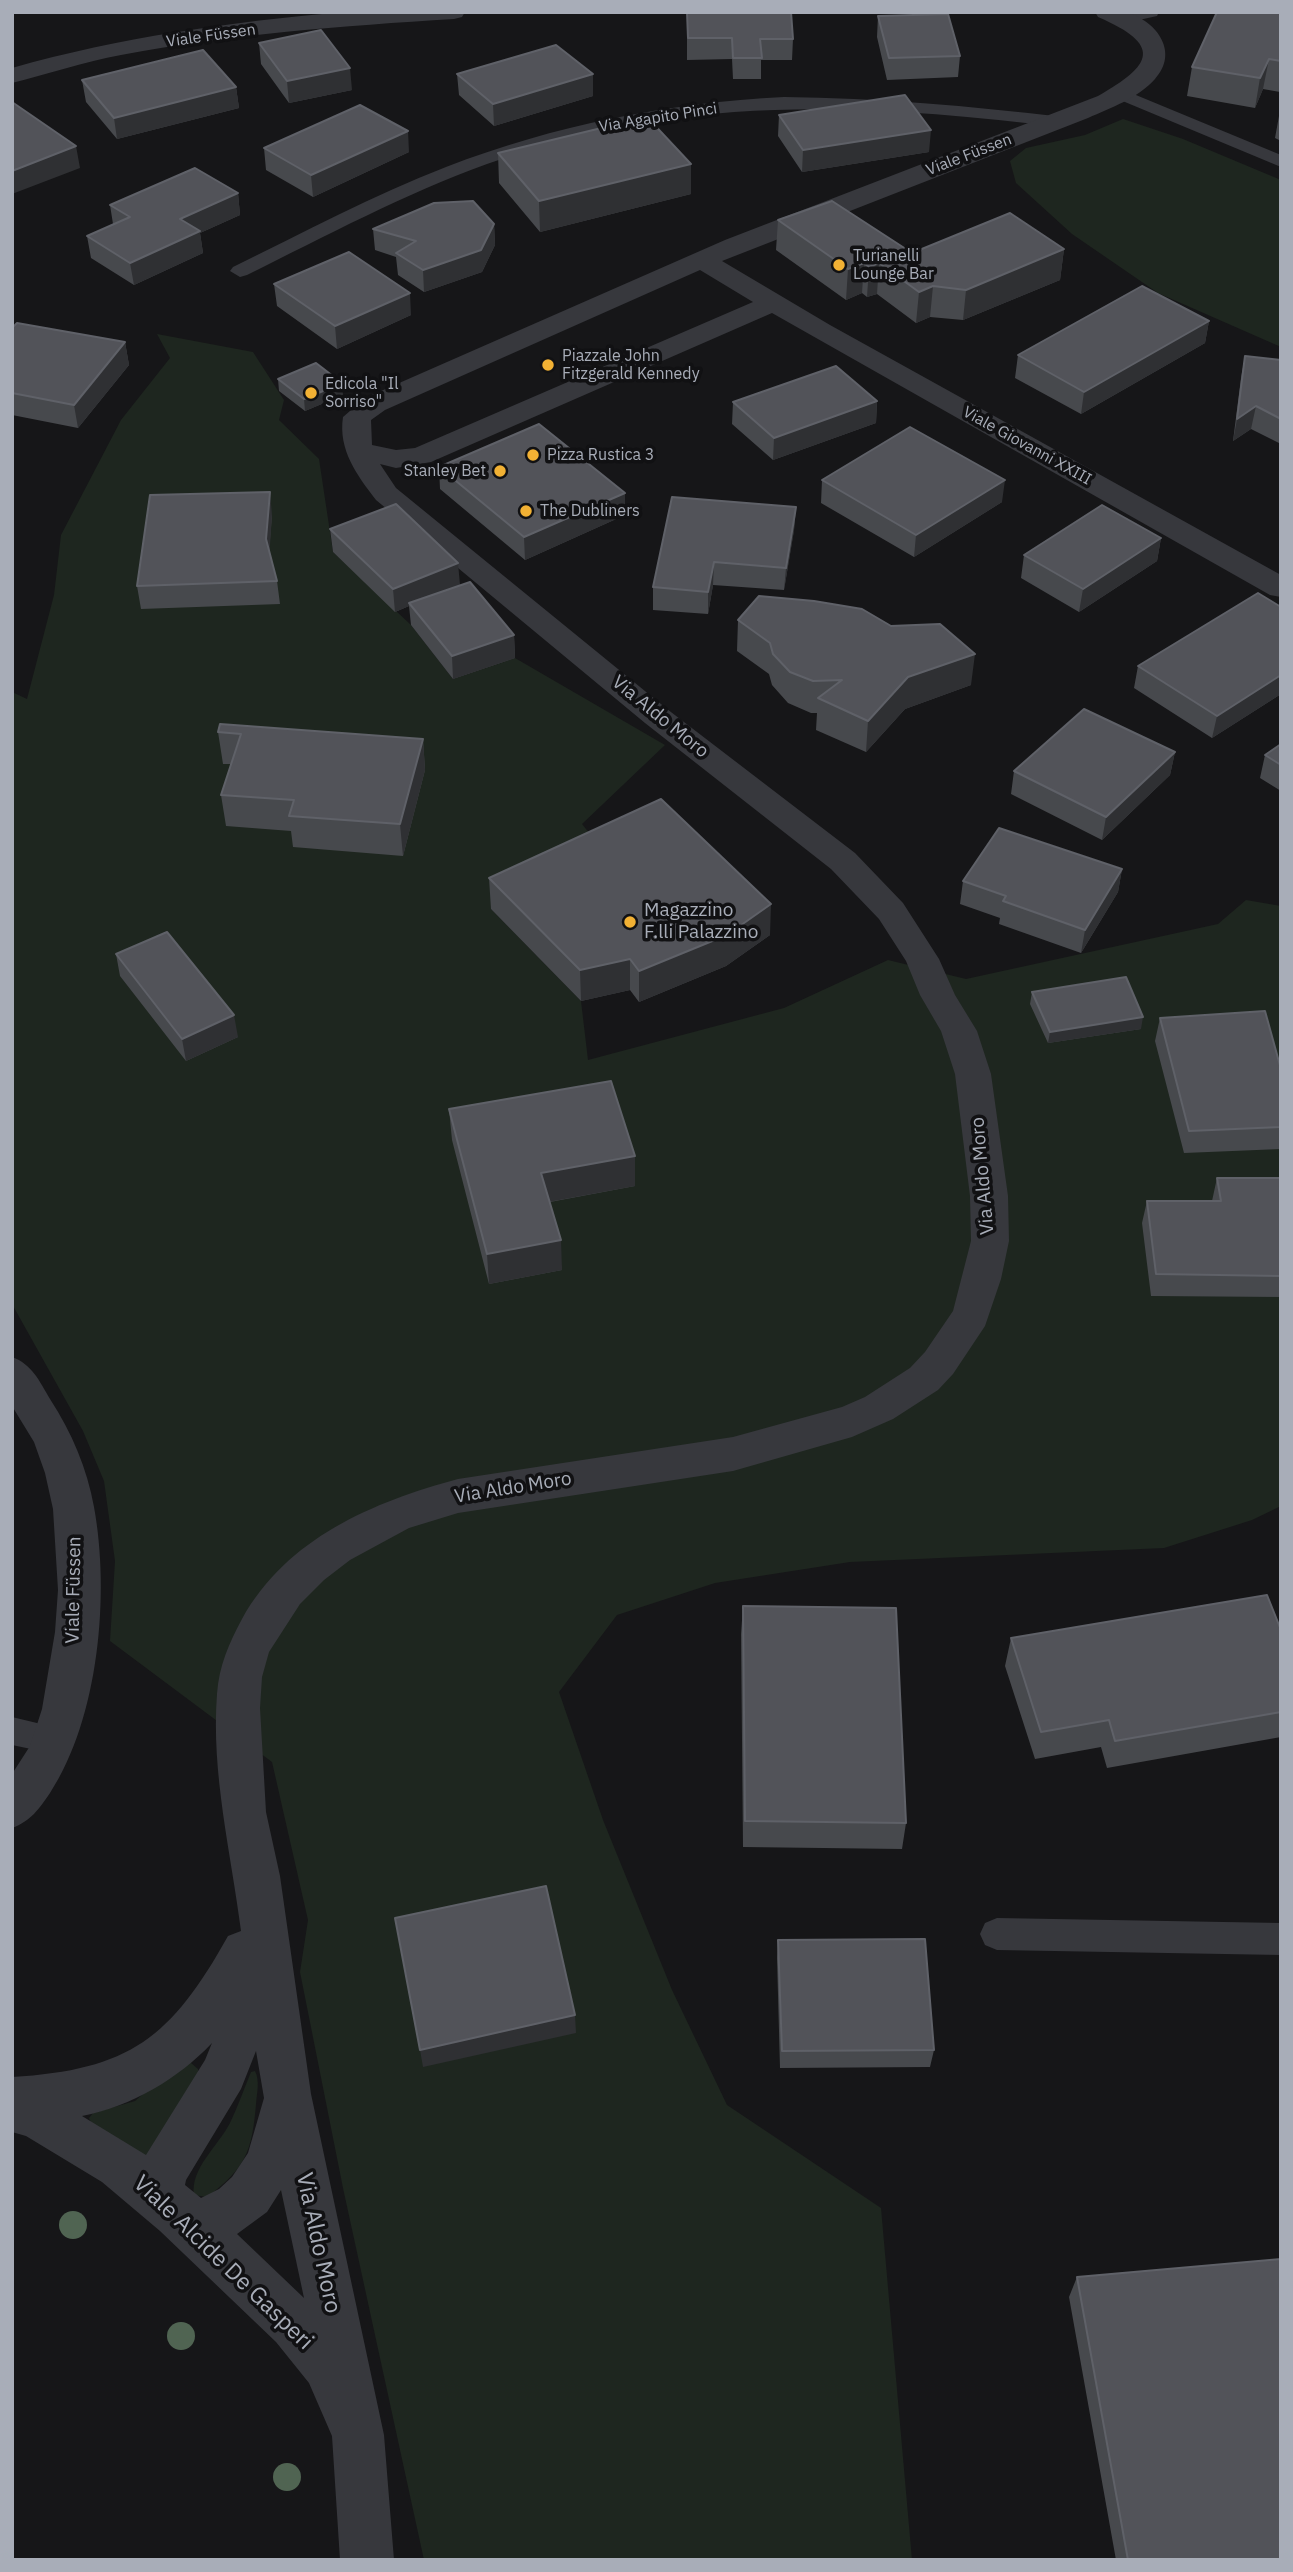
<!DOCTYPE html>
<html>
<head>
<meta charset="utf-8">
<style>
	body { margin:0 }
	#map { position:relative; width:1293px; height:2572px; overflow:hidden; background:#161618; font-family:"IBM Plex Sans",sans-serif }
	canvas { display:block }
	.frame { position:absolute; inset:0; border:14px solid #a8adb8; pointer-events:none }
</style>
</head>
<body>
<div id="map">
<canvas width="1293" height="2572"></canvas>
<div class="frame"></div>
</div>
<script>
const ctx = document.querySelector('canvas').getContext('2d');
ctx.lineJoin = 'round';
function paint(path, color) { ctx.fillStyle = color; ctx.fill(path, 'evenodd'); }
function stroke(path, color, width, dash) { ctx.strokeStyle = color; ctx.lineWidth = width; ctx.lineCap = dash ? 'butt' : 'round'; ctx.setLineDash(dash || []); ctx.stroke(path); }
function label(font, color, halo, rows, align = 'center') {
  ctx.font = font + ' "IBM Plex Sans",sans-serif'; ctx.lineWidth = 7; ctx.setLineDash([]); ctx.textBaseline = 'middle'; ctx.strokeStyle = halo; ctx.fillStyle = color; for (const [text, x, y, turn = 0] of rows) {
    ctx.save(); ctx.translate(x, y); ctx.rotate((+turn || 0) * Math.PI / 180); ctx.textAlign = isNaN(turn) ? turn : align; if (halo) ctx.strokeText(text, 0, 0); ctx.fillText(text, 0, 0); ctx.restore();
  }
}
paint(new Path2D(`
	M1123,119L1183,139L1281,180V347L1158,293L1072,234L1016,183L1010,161L1026,148L1085,135Z
	M157,334L253,352L284,400L279,420L319,459L333,552L411,625L453,679L515,658L665,745L582,824L606,854L491,909L581,1001L588,1060L784,1008L888,960L966,979L1218,924L1246,900L1281,906V1506L1252,1520L1164,1548L850,1562L715,1583L617,1615L559,1692L603,1820L672,1990L727,2105L881,2208L912,2560H424L343,2188L300,1972L308,1920L272,1762L110,1641L115,1561L104,1481L83,1431L12,1304V692L27,699L54,595L61,535L121,420L170,358Z
	M181,2061L191,2063L198,2069L199,2078L146,2161L91,2123L89,2118L93,2113L135,2101Z
	M255,2071C260,2081 257,2092 256,2104C252,2151 246,2168 207,2197L194,2195C190,2169 218,2146 230,2123C238,2106 244,2089 251,2072Z`), '#1e261f');
paint(new Path2D(`
	M1128,12H1159L1157,16L1121,24L1112,19L1115,15Z
	M1119,88L1281,155V167L1113,97L1110,93L1113,89Z
	M784,97C878,98 970,106 1063,117L1072,122L1063,127C857,103 687,93 487,164C404,194 326,236 247,275L240,277L230,271L233,267C303,233 373,195 446,167C555,125 667,103 784,97Z
	M12,1717L66,1730L71,1740L66,1750L55,1754L12,1745Z
	M997,1918L1281,1923V1955L997,1950L985,1945L980,1934L985,1923Z`), '#37383d');
paint(new Path2D(`
	M343,12H465L462,17L454,19C342,26 231,34 121,55C84,62 48,74 12,83V68C121,37 231,22 343,12Z
	M1095,12C1105,12 1118,10 1128,13C1158,22 1179,53 1155,79C1138,98 1111,108 1088,118L722,261L830,325L1281,575V597L1270,595L772,313L431,462L396,468L380,464L396,488L667,709L855,853L903,903L939,959L955,995L977,1031L991,1074L1008,1196L1009,1241L1001,1279L985,1326L953,1374L938,1390L893,1419L852,1437L733,1471L458,1513L409,1528L350,1560L324,1580L300,1604L269,1652L262,1677L260,1708L266,1812L280,1876L311,2094L384,2435L394,2560H340L332,2436L309,2383L276,2342L160,2231L102,2182L26,2136L12,2132V2077C130,2070 171,2038 228,1936L241,1931C231,1852 211,1774 217,1694C219,1666 229,1643 242,1619C287,1538 373,1502 458,1479L733,1437L842,1407L865,1397L910,1368L925,1352L953,1311L971,1241L970,1196L955,1074L941,1031L920,995L906,961L879,919L831,869L645,723L376,500C357,475 338,450 343,417L365,398L725,240L1098,96C1153,65 1163,45 1098,17ZM700,270L753,302L415,448L396,450L372,445L371,420L385,410ZM212,2043L205,2060L146,2155L82,2116C132,2106 178,2079 212,2043ZM256,2051L264,2098L248,2153L232,2177L219,2189L201,2198L185,2185L186,2180L241,2089ZM281,2190L304,2298L237,2234L267,2212Z
	M12,1357C32,1364 40,1382 50,1399C72,1433 87,1468 94,1507C110,1594 99,1718 50,1793C39,1809 31,1821 12,1828V1774L30,1746L42,1709L55,1632L58,1590L53,1509L45,1473L34,1442L12,1406Z`), '#37383d');
ctx.fillStyle = '#506452';
for (const [x, y] of [
	[73,2225],
	[181,2336],
	[287,2477]
]) { ctx.beginPath(); ctx.arc(x, y, 14, 0, 2 * Math.PI); ctx.fill(); }
paint(new Path2D(`
	M687,12L793,39L792,60H761V79H733L732,59L687,60Z
	M1281,12L1280,92L1263,89L1255,108L1187,96L1192,67Z
	M878,16L960,56L958,77L887,80L877,37Z
	M259,43L352,90L289,103L261,64Z
	M457,74H593V96L494,126L459,95Z
	M82,80L236,87L239,108L117,139L86,102Z
	M779,115L929,152L802,172L778,136Z
	M1279,116H1281V141L1275,138Z
	M264,148L409,152L313,197L266,170Z
	M498,153L691,194L540,232L499,183Z
	M238,193L240,215L200,233L203,253L134,285L91,258L87,236L113,224L110,205Z
	M778,220L912,253L1064,249L1060,280L963,320L930,317L916,323L877,294L867,297L862,293L846,300L776,250Z
	M494,224L495,245L482,272L424,292L398,275L396,257L375,250L373,229Z
	M274,284L411,315L337,349L277,306Z
	M1209,321L1205,343L1081,414L1015,378L1018,355Z
	M12,328L125,342L129,365L78,428L12,415Z
	M1245,356L1281,360V444L1251,429L1233,441L1241,378Z
	M278,379L343,395L305,411L279,391Z
	M877,401L876,423L773,460L732,424L733,402Z
	M439,467L625,493V515L525,560L440,489Z
	M822,480L1002,502L914,557L821,503Z
	M796,507L794,530L784,590L713,585L708,614L653,610V587Z
	M272,515L269,552L277,581L280,604L141,609L137,586Z
	M330,529L460,585L514,635L515,658L453,679L411,625L409,606L395,612L333,552Z
	M1161,538L1157,561L1079,612L1021,578L1024,555Z
	M1281,607V694L1212,738L1134,688L1138,666Z
	M738,620L971,685L905,709L866,752L816,730L817,713H811L788,703L772,685L769,674L737,651Z
	M218,732L423,739L425,770L403,856L293,847L291,831L226,826L221,795L231,764H223Z
	M1281,744V791L1260,778L1265,755Z
	M1175,752L1170,775L1102,840L1011,794L1014,771Z
	M1122,869L1118,892L1081,953L999,924L1000,918L960,904L963,881Z
	M489,878L770,935L726,966L639,1002L630,990L581,1001L491,909Z
	M116,954L238,1037L186,1061L120,976Z
	M1032,992L1141,1029L1048,1043L1030,1004Z
	M1160,1018L1281,1069V1149L1184,1153L1155,1041Z
	M449,1109L635,1156V1186L550,1202L562,1270L489,1284L452,1140Z
	M1217,1178H1281V1297L1151,1296L1142,1223L1147,1201H1212Z
	M743,1606L906,1823L902,1849L743,1847L741,1634Z
	M1281,1630V1737L1107,1768L1101,1747L1035,1759L1005,1666L1011,1638Z
	M778,1940L934,2050L930,2067L780,2068L777,1958Z
	M1077,2277L1281,2560H1116L1069,2297Z`), '#47494d');
paint(new Path2D(`
	M1269,59L1263,89L1255,108L1260,78Z
	M350,68L352,90L289,103L287,81Z
	M593,74V96L494,126L493,104Z
	M236,87L239,108L117,139L114,118Z
	M931,130L929,152L802,172L803,150Z
	M408,131L409,152L313,197L311,175Z
	M76,146L80,168L12,194V171Z
	M691,164V194L540,232L539,201Z
	M238,193L240,215L200,233L203,253L134,285L130,263L180,219Z
	M494,224L495,245L482,272L424,292L423,270Z
	M1064,249L1060,280L963,320L966,290Z
	M864,263L862,293L846,300L848,269Z
	M879,263L877,294L867,297L869,267Z
	M933,286L930,317L916,323L919,292Z
	M410,293L411,315L337,349L335,326Z
	M1209,321L1205,343L1081,414L1084,392Z
	M125,342L129,365L78,428L74,405Z
	M342,383L343,395L305,411L304,399Z
	M877,401L876,423L773,460L774,438Z
	M1256,406L1251,429L1233,441L1237,419Z
	M1005,480L1002,502L914,557L916,535Z
	M270,492L272,515L269,561L266,539Z
	M625,493V515L525,560L524,537Z
	M796,507L794,530L784,590L786,568Z
	M1161,538L1157,561L1079,612L1083,589Z
	M714,562L713,585L708,614V592Z
	M458,563L460,585L409,603V606L395,612L393,589Z
	M514,635L515,658L453,679L452,656Z
	M975,654L971,685L905,709L866,752L868,721L908,677Z
	M1281,675V694L1212,738L1217,716Z
	M423,739L425,770L403,856L400,824Z
	M1175,752L1170,775L1102,840L1106,817Z
	M1122,869L1118,892L1081,953L1085,930Z
	M771,904L770,935L726,966L639,1002V971Z
	M630,959V990L581,1001L580,970Z
	M234,1015L238,1037L186,1061L182,1039Z
	M1143,1017L1141,1029L1048,1043L1050,1032Z
	M635,1156V1186L543,1203L541,1173Z
	M561,1240L562,1270L489,1284L487,1254Z
	M575,2015L576,2033L423,2067L420,2050Z`), '#2f3033');
const building = new Path2D(`
	M687,12H791L793,39H760L762,58H733L732,38H688Z
	M1217,12H1281V61L1269,59L1260,78L1192,67Z
	M948,14L960,56L889,58L878,16Z
	M321,30L350,68L287,81L259,43Z
	M556,45L593,74L493,104L457,74Z
	M203,50L236,87L114,118L82,80Z
	M905,95L931,130L803,150L779,115Z
	M12,102L76,146L12,171Z
	M360,105L408,131L311,175L264,148Z
	M647,117L691,164L539,201L498,153Z
	M195,168L238,193L180,219L200,231L130,263L87,236L130,217L110,205Z
	M473,201L494,224L481,250L423,270L396,253L416,241L373,229L434,203Z
	M832,201L912,253L1010,213L1064,249L966,290L933,286L919,292L879,263L869,267L864,263L848,269L778,220Z
	M349,252L410,293L335,326L274,284Z
	M1142,286L1209,321L1084,392L1018,355Z
	M17,323L125,342L74,405L12,393V328Z
	M1245,356L1281,360V419L1256,406L1237,419Z
	M316,363L342,383L304,399L278,379Z
	M836,366L877,401L774,438L733,402Z
	M539,424L625,493L524,537L439,467Z
	M910,427L1005,480L916,535L822,480Z
	M270,492L266,539L277,581L137,586L150,495Z
	M672,497L796,507L786,568L714,562L708,592L653,587Z
	M396,504L458,563L393,589L330,529Z
	M1102,505L1161,538L1083,589L1024,555Z
	M470,582L514,635L452,656L409,603Z
	M1258,593L1281,607V675L1217,716L1138,666Z
	M759,596L814,601L862,609L891,626L940,624L975,654L908,677L868,721L818,698L842,680L813,681L790,672L773,654L770,643L738,620Z
	M1084,709L1175,752L1106,817L1014,771Z
	M220,724L423,739L400,824L289,816L294,800L221,795L241,734L218,732Z
	M1281,744V765L1265,755Z
	M661,799L771,904L727,935L639,971L630,959L580,970L489,878Z
	M999,828L1122,869L1085,930L1003,901L1006,896L963,881Z
	M167,932L234,1015L182,1039L116,954Z
	M1126,977L1143,1017L1050,1032L1032,992Z
	M1265,1011L1281,1069V1127L1189,1131L1160,1018Z
	M611,1081L635,1156L541,1173L561,1240L487,1254L449,1109Z
	M1217,1178H1281V1276L1156,1274L1147,1201H1221Z
	M1267,1595L1281,1630V1712L1115,1741L1109,1720L1041,1732L1011,1638Z
	M743,1606L896,1608L906,1823L745,1821Z
	M546,1886L575,2015L420,2050L395,1918Z
	M925,1939L934,2050L782,2051L778,1940Z
	M1281,2259V2560H1128L1077,2277Z`);
paint(building, '#525359');
stroke(building, '#5f6168', 2);
for (const [x, y, r, color] of [
	[839,265,7,"#f2b134"],
	[548,365,7,"#f2b134"],
	[311,393,7,"#f2b134"],
	[533,455,7,"#f2b134"],
	[500,471,7,"#f2b134"],
	[526,511,7,"#f2b134"],
	[630,922,7,"#f2b134"]
]) { const dot = new Path2D(); dot.arc(x, y, r, 0, 2 * Math.PI); ctx.fillStyle = color; ctx.fill(dot); stroke(dot, '#111113', 2.5); }
label('16px', '#a8adb8', '#111113', [
	["Viale Füssen",211,36,-8],
	["Via Agapito Pinci",658,118,-9],
	["Viale Füssen",969,155,-21],
	["Viale Giovanni XXIII",1027,446,29]
]);
label('16px', '#a8adb8', '#111113', [
	["Turianelli",853,256],
	["Lounge Bar",853,274],
	["Piazzale John",562,356],
	["Fitzgerald Kennedy",562,374],
	["Edicola \"Il",325,384],
	["Sorriso\"",325,402],
	["Pizza Rustica 3",547,455],
	["Stanley Bet",486,471,"right"],
	["The Dubliners",540,511]
], 'left');
label('19px', '#a8adb8', '#111113', [
	["Via Aldo Moro",660,717,39],
	["Via Aldo Moro",983,1176,-95],
	["Via Aldo Moro",513,1488,-9],
	["Viale Füssen",74,1590,-89]
]);
label('19px', '#a8adb8', '#111113', [
	["Magazzino",644,911],
	["F.lli Palazzino",644,933]
], 'left');
label('23px', '#a8adb8', '#111113', [
	["Via Aldo Moro",318,2243,78],
	["Viale Alcide De Gasperi",223,2263,44]
]);
</script>
</body>
</html>
